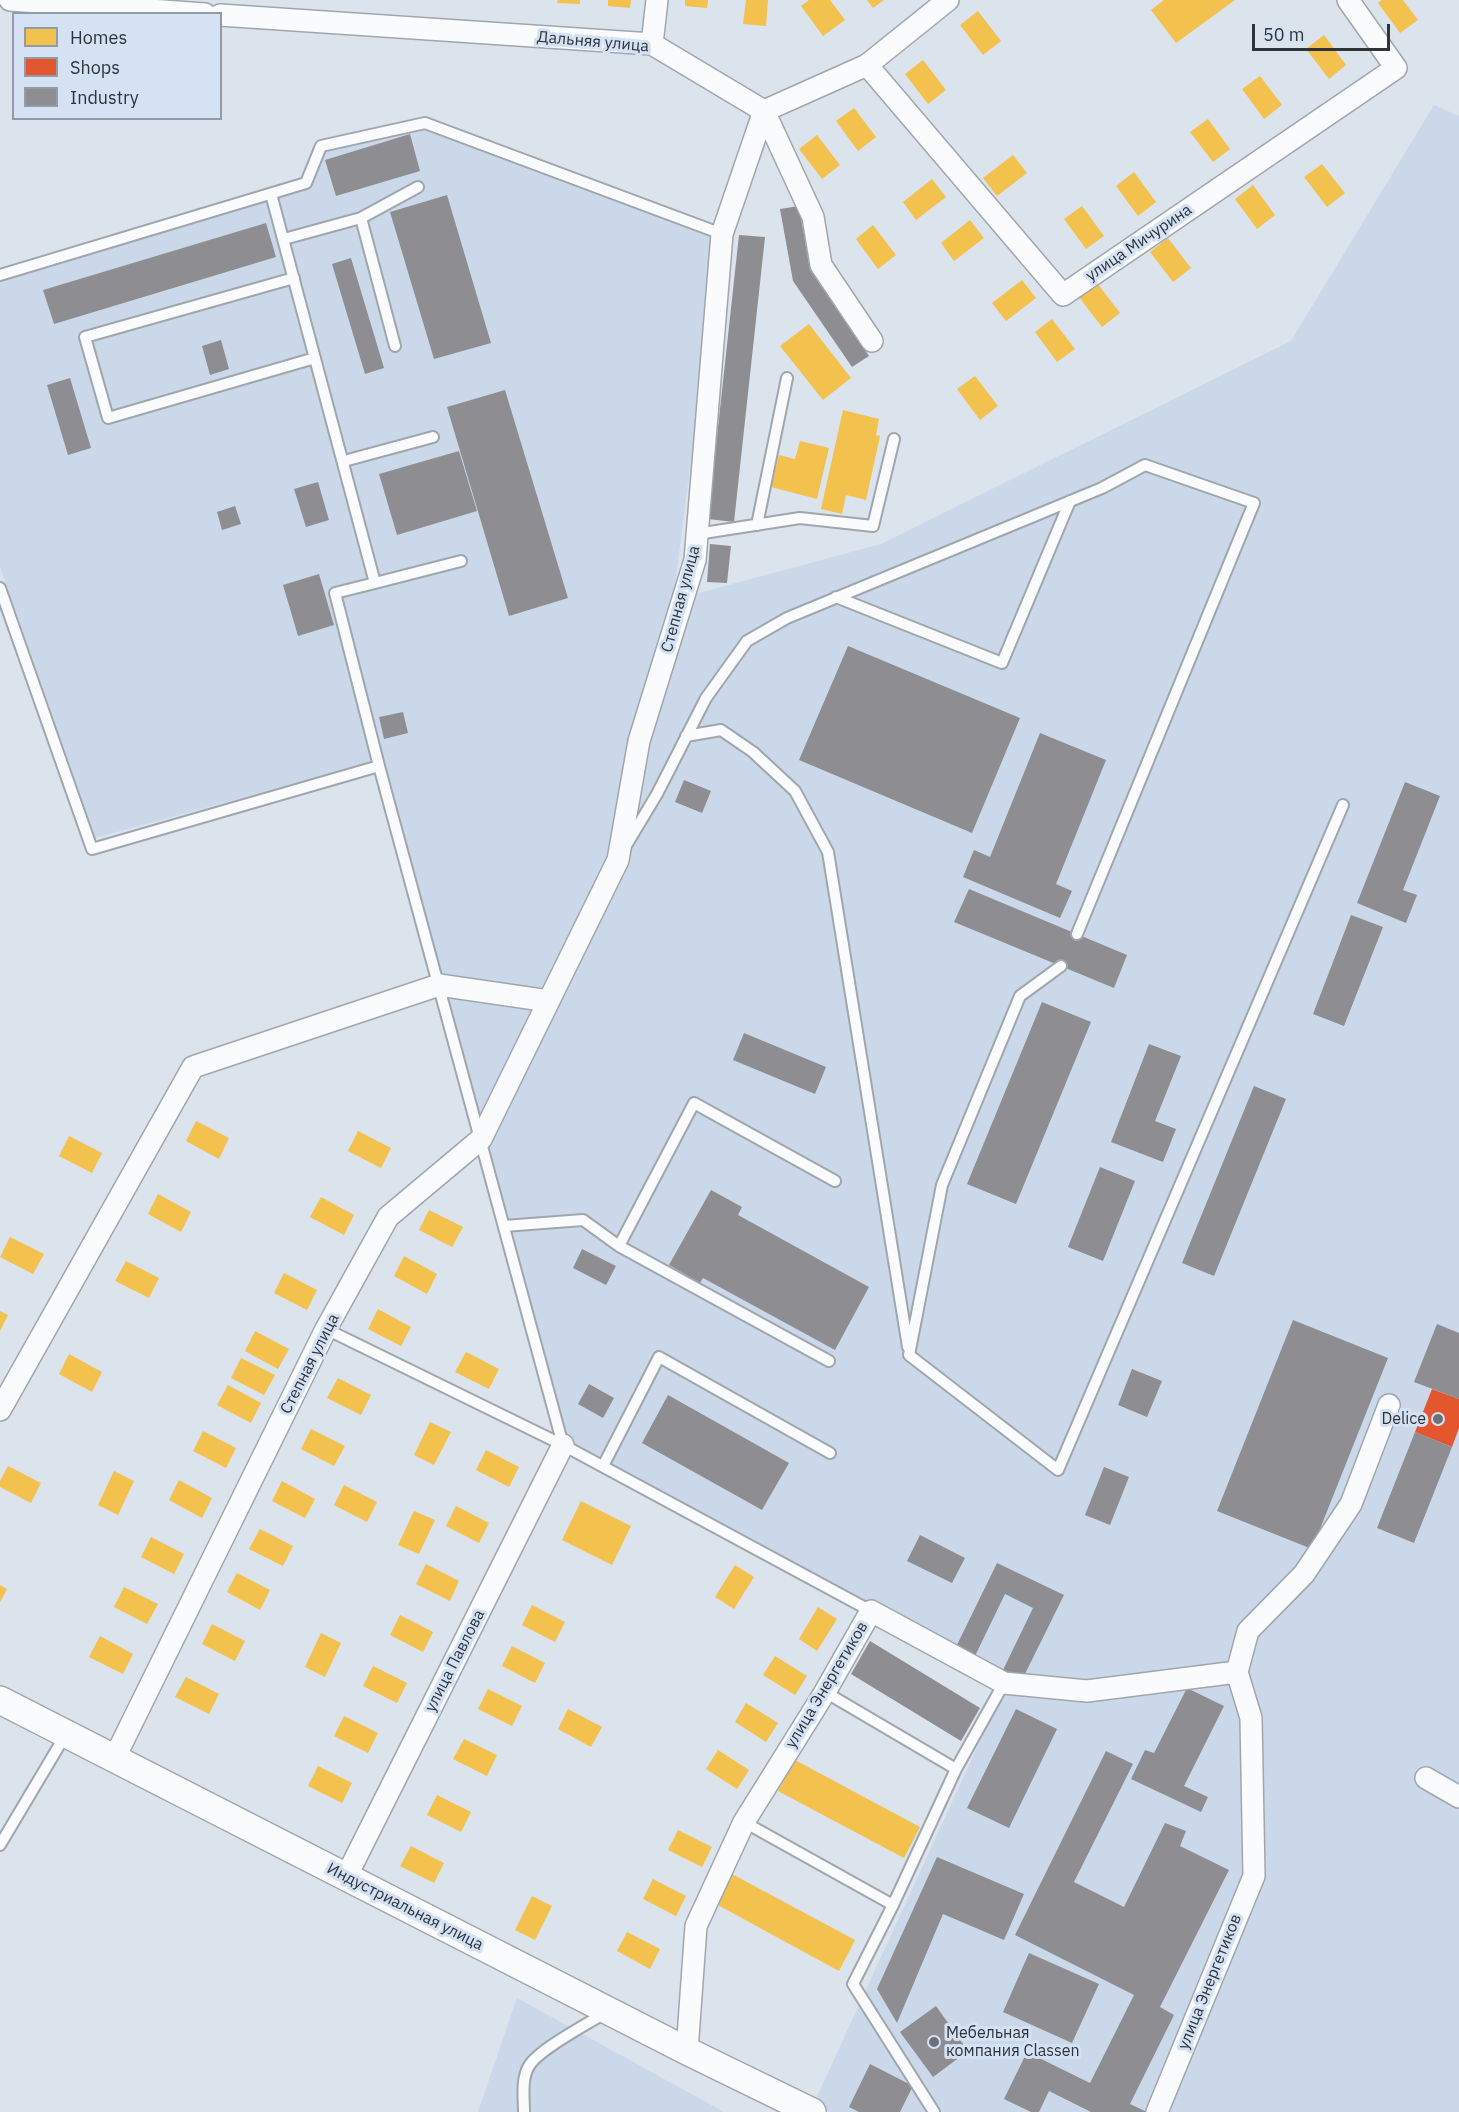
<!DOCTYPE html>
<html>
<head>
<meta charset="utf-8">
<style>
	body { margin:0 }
	#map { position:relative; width:1459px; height:2112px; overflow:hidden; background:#dbe3ec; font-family:"IBM Plex Sans",sans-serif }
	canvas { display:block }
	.legend { position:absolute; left:12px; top:12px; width:210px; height:108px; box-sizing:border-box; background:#d4e2f3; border:2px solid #929ca9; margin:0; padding:8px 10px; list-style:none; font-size:18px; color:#2f343b }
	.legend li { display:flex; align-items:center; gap:12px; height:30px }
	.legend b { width:30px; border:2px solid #929ca9 }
	.scale { position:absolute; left:1252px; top:24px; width:138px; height:27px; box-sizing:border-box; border:3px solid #2f343b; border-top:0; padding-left:8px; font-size:18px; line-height:21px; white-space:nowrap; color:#2f343b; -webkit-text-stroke:4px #d4e2f3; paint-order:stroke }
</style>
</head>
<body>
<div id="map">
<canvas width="1459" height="2112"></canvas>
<ul class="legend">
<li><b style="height:16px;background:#f2c14e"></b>Homes</li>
<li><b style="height:16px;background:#e4572e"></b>Shops</li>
<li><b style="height:16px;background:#8d8d92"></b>Industry</li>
</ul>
<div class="scale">50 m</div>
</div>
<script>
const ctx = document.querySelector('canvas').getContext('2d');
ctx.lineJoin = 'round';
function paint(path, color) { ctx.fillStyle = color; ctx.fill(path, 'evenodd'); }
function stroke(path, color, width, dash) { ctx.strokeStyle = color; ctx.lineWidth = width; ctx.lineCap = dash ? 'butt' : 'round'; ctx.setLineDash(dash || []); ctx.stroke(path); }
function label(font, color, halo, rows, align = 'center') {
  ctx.font = font + ' "IBM Plex Sans",sans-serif'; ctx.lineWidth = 6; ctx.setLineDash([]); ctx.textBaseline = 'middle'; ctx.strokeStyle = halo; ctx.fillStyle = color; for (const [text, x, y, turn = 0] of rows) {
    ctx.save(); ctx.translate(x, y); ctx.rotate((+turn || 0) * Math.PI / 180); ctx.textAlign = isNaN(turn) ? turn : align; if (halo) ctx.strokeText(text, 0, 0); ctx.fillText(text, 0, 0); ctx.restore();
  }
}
paint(new Path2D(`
	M1434,105L1459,116V2112H810L1008,1680L566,1441L381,760L95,838L0,567V281L309,186L324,149L425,126L720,235L673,600L881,544L1291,341Z
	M517,1998L724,2112H478Z`), '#cbd8e9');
paint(new Path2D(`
	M558,0H580V4L557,3Z
	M608,0H631L630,8L608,6Z
	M685,0H708L707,8L685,6Z
	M746,0H768L766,26L743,24Z
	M809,0H830L845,20L823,36L801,6Z
	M867,0H884L873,8Z
	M1164,0H1235L1176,43L1151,10Z
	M1382,0H1403L1418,20L1400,33L1378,3Z
	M978,11L1001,41L983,55L960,25Z
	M1324,35L1346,65L1329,79L1306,49Z
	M923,60L946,90L928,104L905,74Z
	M1260,76L1282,105L1264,119L1242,89Z
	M854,108L876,137L858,151L836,121Z
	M1208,119L1230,149L1213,162L1190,132Z
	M817,135L840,165L822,179L799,149Z
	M1013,155L1027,173L997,196L983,178Z
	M1322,164L1345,193L1327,207L1304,177Z
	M1134,172L1156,202L1138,216L1116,186Z
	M932,179L946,197L916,220L903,202Z
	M1253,185L1275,215L1257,229L1235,199Z
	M1082,206L1104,236L1086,249L1064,219Z
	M970,220L984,238L954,261L941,243Z
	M873,225L896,255L878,269L856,239Z
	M1168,238L1191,268L1173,282L1150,252Z
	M1022,280L1036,298L1006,321L992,303Z
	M1097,283L1120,313L1102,327L1079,297Z
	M1052,319L1075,349L1057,362L1035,332Z
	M809,324L851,378L823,400L780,346Z
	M975,376L998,406L980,420L957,389Z
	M843,410L879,419L876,435L880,436L866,500L846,495L842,514L821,509Z
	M800,441L829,448L817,499L771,487L779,455L795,459Z
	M196,1121L229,1138L219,1159L186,1141Z
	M358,1131L391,1148L381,1168L348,1151Z
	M69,1136L102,1153L92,1173L59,1156Z
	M158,1194L191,1212L181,1232L148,1214Z
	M321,1197L354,1215L344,1235L310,1217Z
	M429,1210L463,1227L452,1247L419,1230Z
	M10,1237L44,1254L33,1274L0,1257Z
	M404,1256L437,1274L427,1294L394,1276Z
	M126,1261L159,1278L149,1298L115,1281Z
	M284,1273L317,1290L307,1310L274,1293Z
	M378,1309L411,1327L401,1346L368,1329Z
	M0,1311L8,1315L0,1331Z
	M255,1331L289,1349L278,1369L245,1351Z
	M466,1352L499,1369L489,1389L455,1372Z
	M69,1354L102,1372L92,1392L59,1374Z
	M241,1358L275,1375L264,1395L231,1378Z
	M338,1378L371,1395L361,1415L327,1398Z
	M228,1385L261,1403L251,1423L217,1405Z
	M430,1422L451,1432L434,1465L414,1455Z
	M311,1429L345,1446L334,1466L301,1449Z
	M203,1431L236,1448L226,1468L193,1451Z
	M486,1450L519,1467L509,1487L476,1470Z
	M8,1466L41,1483L31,1503L0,1487V1481Z
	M114,1471L134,1481L118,1515L98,1505Z
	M179,1480L212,1498L202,1518L169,1500Z
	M282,1481L315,1499L305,1518L272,1501Z
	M344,1485L377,1502L367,1522L334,1505Z
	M581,1501L631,1526L612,1565L562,1540Z
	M456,1506L489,1523L479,1543L446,1526Z
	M414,1511L435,1520L419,1554L398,1545Z
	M260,1529L293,1546L283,1566L249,1549Z
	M151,1537L184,1554L174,1574L141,1557Z
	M426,1564L459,1581L450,1601L416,1584Z
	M735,1565L754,1577L734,1609L715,1597Z
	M237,1573L270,1590L260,1610L227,1592Z
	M0,1585L7,1589L0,1602Z
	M124,1587L158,1604L147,1624L114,1607Z
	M532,1605L565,1622L555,1642L522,1625Z
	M818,1607L837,1619L817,1651L799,1639Z
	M400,1615L433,1632L423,1652L390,1635Z
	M212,1624L245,1641L235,1661L202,1644Z
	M321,1633L341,1643L325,1677L305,1667Z
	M100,1636L133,1654L123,1674L89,1657Z
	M512,1646L545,1663L535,1683L502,1666Z
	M775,1656L807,1676L795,1695L763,1675Z
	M373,1666L407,1683L397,1703L363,1686Z
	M186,1677L219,1694L209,1714L175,1697Z
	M488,1689L522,1706L512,1726L478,1709Z
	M746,1703L778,1723L766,1742L735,1722Z
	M568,1709L602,1727L591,1747L558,1729Z
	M344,1716L378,1733L368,1753L334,1736Z
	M464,1739L497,1755L487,1776L453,1759Z
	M718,1750L749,1770L737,1789L706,1769Z
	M795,1760L920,1827L904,1858L778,1791Z
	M318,1766L352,1783L342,1803L308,1786Z
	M437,1795L471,1812L461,1832L427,1815Z
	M678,1830L712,1847L702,1867L668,1850Z
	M411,1846L444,1863L434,1883L400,1866Z
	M732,1874L855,1940L839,1971L716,1904Z
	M653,1879L686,1896L676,1916L643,1899Z
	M532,1896L552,1906L535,1940L515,1930Z
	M627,1932L660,1949L650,1969L617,1951Z`), '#f2c14e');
paint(new Path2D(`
	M1432,1389L1459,1399V1428L1452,1447L1415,1432Z`), '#e4572e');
paint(new Path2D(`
	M410,134L420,171L336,196L325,160Z
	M447,195L491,343L434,359L390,212Z
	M799,206L810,270L869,356L852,367L793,281L780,209Z
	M266,223L276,257L54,324L43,290Z
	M739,235L765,237L734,522L708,519Z
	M351,258L384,368L365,374L332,264Z
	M221,340L229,369L210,375L202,346Z
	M70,378L91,448L68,455L47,385Z
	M505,390L568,598L509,616L447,407Z
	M459,451L477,511L397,535L379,474Z
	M318,482L329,520L306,527L294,489Z
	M235,506L241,524L222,530L217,512Z
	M710,544L731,546L727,583L707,582Z
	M319,574L334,625L298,636L283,585Z
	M848,646L1020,718L972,833L799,760Z
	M403,712L408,733L384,739L379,717Z
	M1040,733L1106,760L1056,884L1072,891L1060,918L963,877L974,850L990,857Z
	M684,780L711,791L702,813L675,802Z
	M1405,782L1440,796L1403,890L1417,895L1406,923L1357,903Z
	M969,889L1127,955L1114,988L954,922Z
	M1351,915L1383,927L1344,1026L1313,1014Z
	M1042,1002L1091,1022L1016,1204L967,1184Z
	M744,1033L826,1067L815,1094L733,1060Z
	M1149,1044L1181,1056L1155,1121L1176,1129L1163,1162L1111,1142Z
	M1254,1086L1286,1099L1214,1276L1182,1263Z
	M1100,1167L1135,1181L1103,1261L1068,1247Z
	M711,1190L742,1207L738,1215L869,1287L835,1350L703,1278L700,1283L669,1265Z
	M582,1249L616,1266L606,1285L573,1268Z
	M1293,1320L1388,1358L1312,1549L1217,1511Z
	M1437,1324L1459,1333V1399L1414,1382Z
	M1132,1369L1162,1381L1147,1417L1118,1405Z
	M589,1384L614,1398L603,1418L578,1404Z
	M668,1395L789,1463L762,1510L642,1443Z
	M1415,1432L1452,1447L1414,1543L1377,1528Z
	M1104,1467L1129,1477L1110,1525L1085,1515Z
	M920,1535L965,1558L952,1583L907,1561Z
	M997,1563L1064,1595L1022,1680L1003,1670L1033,1608L1005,1594L975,1656L956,1647Z
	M870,1641L980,1708L961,1741L851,1674Z
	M1187,1688L1224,1706L1184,1786L1208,1797L1201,1812L1131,1779L1145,1750L1154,1753Z
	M1016,1709L1057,1729L1009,1828L967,1808Z
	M1106,1751L1133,1764L1074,1882L1124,1907L1165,1823L1186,1831L1180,1846L1229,1870L1160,2007L1174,2015L1130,2104L1147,2112H1091L1049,2091L1039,2112H1031L1004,2099L1027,2052L1090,2083L1134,1995L1015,1935Z
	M937,1857L1024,1894L1004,1940L943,1914L897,2023L877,1989Z
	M1029,1953L1099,1984L1072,2043L1003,2012Z
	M936,2006L968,2051L933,2077L900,2032Z
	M870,2064L913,2086L900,2112H859L849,2107Z`), '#8d8d92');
const service = new Path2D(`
	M271,194L375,583L335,593L379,766
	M361,218L418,187
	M284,239L361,218L395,346
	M0,275L306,183L321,146L425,123L722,234
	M294,278L85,337L108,418L315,358
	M344,461L433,437
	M757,525L787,378
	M697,534L800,518L873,526L894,439
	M375,583L461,561
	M0,588L92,849L379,766L563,1445
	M836,597L1002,663L1070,501
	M686,736L721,730L753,752L795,791L828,852L908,1347
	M627,844L657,794L706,698L747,641L787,618L1102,488L1145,465L1254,503L1077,934
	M1061,966L1020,996L942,1185L909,1355L1058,1470L1343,805
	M504,1226L583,1220L619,1246L829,1361
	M619,1246L694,1103L835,1181
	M326,1329L563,1445L871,1611
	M603,1466L659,1357L830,1453
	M825,1692L956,1769
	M744,1822L893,1905
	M0,1845L66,1734
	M524,2112C524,2098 521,2079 529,2066C538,2050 587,2024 605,2013
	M934,2112L853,1984L893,1905L956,1769L1004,1683`);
const minor = new Path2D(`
	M10,0L205,14
	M220,15L652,44L764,111L813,217L821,265L872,341
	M652,44L657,0
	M867,65L1063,295L1396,68L1348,0
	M0,1410L193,1067L439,985L549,1001
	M114,1759L326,1329L388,1217L481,1139L618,860L639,741L695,560L722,234L764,111L867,65L948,0
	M1426,1778L1459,1797
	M346,1877L563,1445
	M687,2051L696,1926L744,1822L825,1692L871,1611L1004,1683L1087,1691L1237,1672
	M1157,2112L1254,1876L1251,1718L1237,1672L1248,1631L1304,1574L1351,1504L1389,1405`);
const tertiary = new Path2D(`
	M0,1700L687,2051L812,2112`);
stroke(service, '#a1a6ad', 14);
stroke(minor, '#a1a6ad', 24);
stroke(tertiary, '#a1a6ad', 30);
stroke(service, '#fafbfc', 10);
stroke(minor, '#fafbfc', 21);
stroke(tertiary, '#fafbfc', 27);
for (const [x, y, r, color] of [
	[1438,1419,6,"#6b7179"],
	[934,2042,6,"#6b7179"]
]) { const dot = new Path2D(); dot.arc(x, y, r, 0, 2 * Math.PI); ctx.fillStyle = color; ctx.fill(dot); stroke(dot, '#d4e2f3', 2); }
label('16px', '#2f343b', '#d4e2f3', [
	["Дальняя улица",593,42,5],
	["улица Мичурина",1139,243,-34],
	["Степная улица",681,599,-75],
	["Степная улица",310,1364,-63],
	["улица Павлова",455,1661,-63],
	["улица Энергетиков",827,1685,-59],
	["Индустриальная улица",405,1907,27],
	["улица Энергетиков",1210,1982,-68]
]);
label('16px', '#2f343b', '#d4e2f3', [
	["Delice",1426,1419],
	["Мебельная",946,2033,"left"],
	["компания Сlassen",946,2051,"left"]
], 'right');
</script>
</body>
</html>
